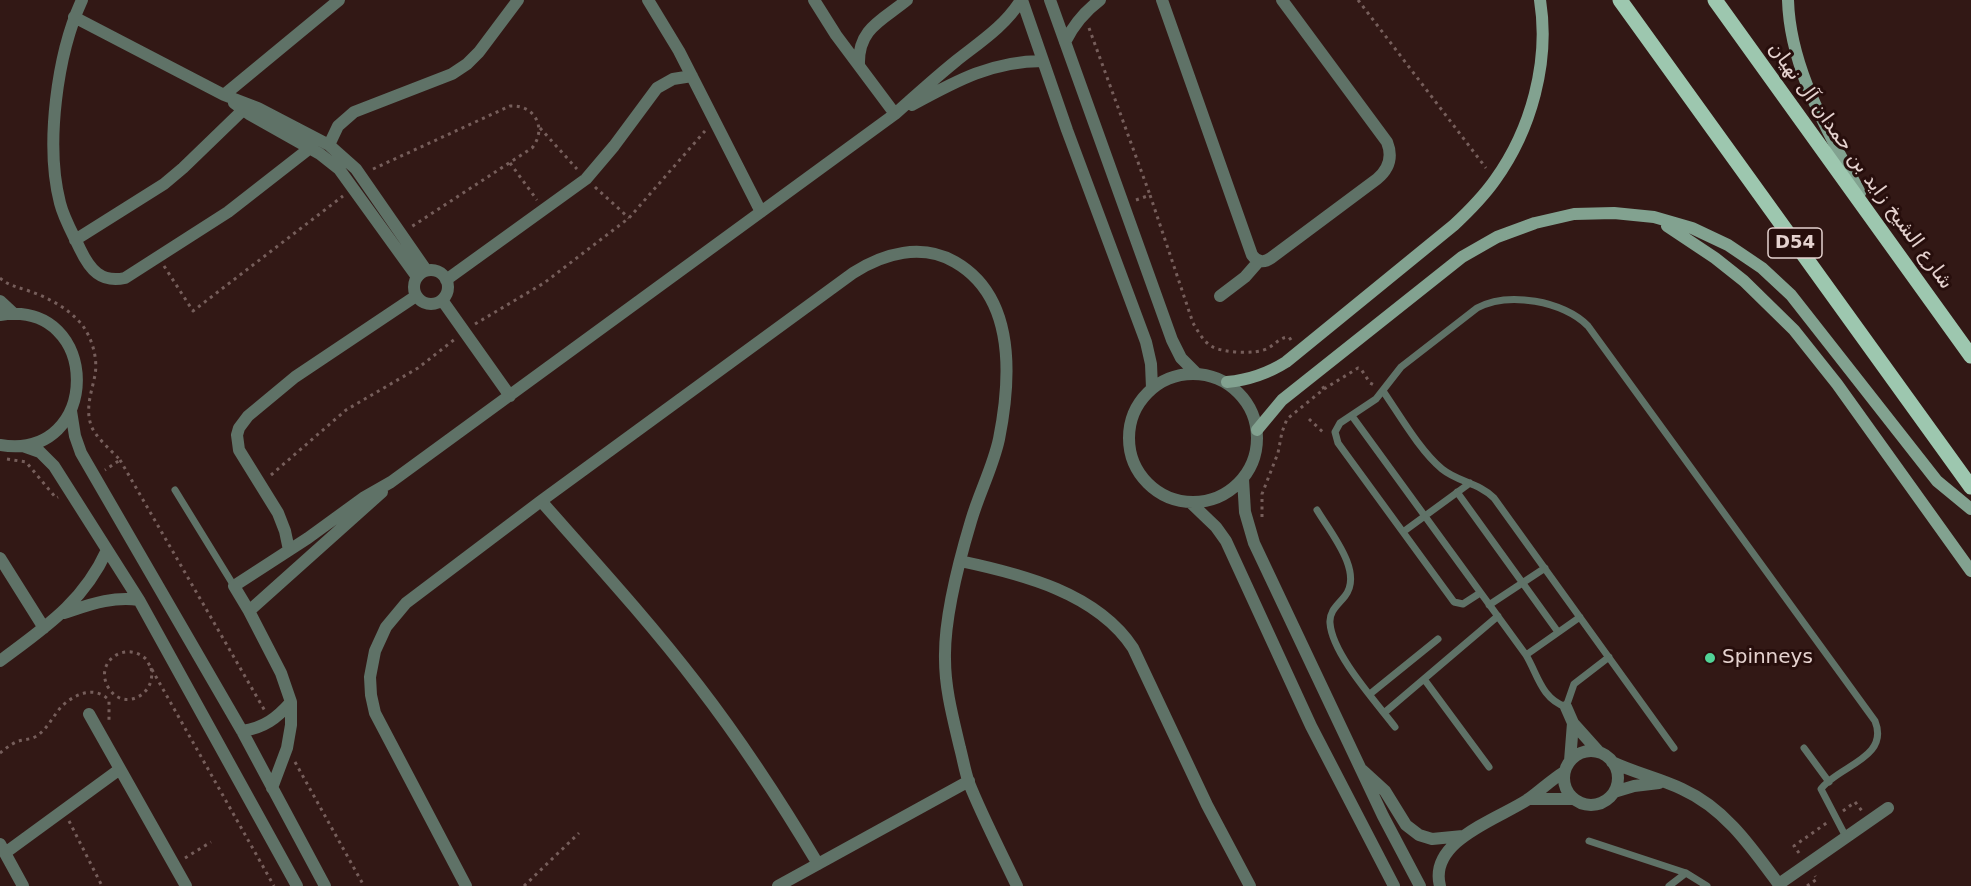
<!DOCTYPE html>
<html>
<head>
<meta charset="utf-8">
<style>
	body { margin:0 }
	canvas { display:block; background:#321815 }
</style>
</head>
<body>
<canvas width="1971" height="886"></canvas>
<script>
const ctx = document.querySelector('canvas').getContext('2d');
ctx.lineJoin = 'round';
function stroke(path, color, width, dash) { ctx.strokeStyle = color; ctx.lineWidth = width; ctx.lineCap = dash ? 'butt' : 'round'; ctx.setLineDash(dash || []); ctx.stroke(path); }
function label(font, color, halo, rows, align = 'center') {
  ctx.font = font + ' "DejaVu Sans",Cairo,sans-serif'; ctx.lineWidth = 6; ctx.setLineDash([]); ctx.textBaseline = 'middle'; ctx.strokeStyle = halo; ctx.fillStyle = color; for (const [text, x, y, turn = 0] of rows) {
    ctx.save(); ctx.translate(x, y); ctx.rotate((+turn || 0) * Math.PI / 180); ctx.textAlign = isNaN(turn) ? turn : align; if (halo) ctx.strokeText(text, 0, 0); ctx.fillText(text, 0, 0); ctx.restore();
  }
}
stroke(new Path2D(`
	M1358,0L1486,168
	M1089,28L1150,195
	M540,128L577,169
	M510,163L537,200
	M373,169L510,106C534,104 548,128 532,148L411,227
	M595,187L629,218
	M1136,200L1150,195L1193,323C1198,331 1203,341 1211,346C1222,353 1257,355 1268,348C1276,344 1280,337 1289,337L1291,340
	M164,266L193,311L343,196
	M0,278C9,286 18,287 29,291C49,298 70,309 83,326C92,339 98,358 95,375C92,391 85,408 91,425C95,437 111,450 120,460L105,470
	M475,324L544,283L629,218L705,131
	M1324,389L1358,368L1361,369L1370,383L1374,385
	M1309,419L1325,434
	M7,459L26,462L56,498L58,497
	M120,460L265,711
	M271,475L346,410L418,368L455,339
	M1262,517V494L1278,453L1282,432L1287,419L1324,389L1322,385
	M151,668C157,696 122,712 108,687C94,662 125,640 146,659L274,886
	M0,753C5,749 10,745 16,742C23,739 32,740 38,735C49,727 54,714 63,705C77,693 95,686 109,700V722
	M295,762L364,886
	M1843,811L1855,802L1862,811
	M69,821L102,886
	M1799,853L1794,846L1828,822
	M185,858L211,842
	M524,886L579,833
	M1807,886L1817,879L1815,876`), '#765e5b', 3, [3, 4.5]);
stroke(new Path2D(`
	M1383,391C1399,414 1420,451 1442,469C1458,482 1479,483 1494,498L1674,748
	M1352,416L1526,655C1538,675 1541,698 1566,707L1574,684L1609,657
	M175,490L234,586
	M1457,492L1558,632
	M1317,510C1330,532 1364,572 1345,596C1338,605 1329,611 1330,623C1332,654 1376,702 1395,727
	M1403,532L1470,483
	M1480,593L1463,604L1454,602L1338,443L1335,432L1340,423L1376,399L1401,367L1477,308C1508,291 1564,301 1588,326L1875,721C1890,758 1838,766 1821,789L1846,837
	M1489,605L1545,568
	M1526,655L1580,617
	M1424,679L1489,767
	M1370,694L1438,639
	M1384,713L1498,616
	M1804,748L1829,782
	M1589,841L1686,873L1707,886
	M1669,886L1686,873`), '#5f7267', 7);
stroke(new Path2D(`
	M82,0C57,54 45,145 60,203C64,219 73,234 80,249C90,270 101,283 125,278L228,212L310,148
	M648,0L679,51L761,212
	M814,0L836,35L895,114
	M1022,0L1067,130L1146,342L1151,364L1152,388
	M1050,0L1172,340L1181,358L1196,373
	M1162,0L1252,255C1257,262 1264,263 1271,258L1377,179C1389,169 1393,157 1387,142L1282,0
	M74,17L224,95L258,108L329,145L356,169L426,270
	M1065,42C1074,24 1084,12 1100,0
	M859,64C858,28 883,20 907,0
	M224,95L339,0
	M234,103L249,114L320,154L339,169L417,277
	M912,105C956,81 992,61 1043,61
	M329,145L338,126L354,112L452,74L467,64L479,52L518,0
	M75,240L164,184L183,168L243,110
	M414 287a17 17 0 1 1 34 0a17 17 0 1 1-34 0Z
	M446,280L586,179L614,146L657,88L673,79L692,76
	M1220,296L1245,277L1259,261
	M442,300L510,396
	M0,301L14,314
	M0,315C103,299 102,462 0,445
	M1129 438a64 64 0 1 1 128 0a64 64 0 1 1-128 0Z
	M71,411L75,436L81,453L242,731L325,886
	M23,446L40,452L54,466L139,600L297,886
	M1243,479L1245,512L1254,543L1383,816L1420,886
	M541,501C594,561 649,621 698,685C742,742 781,802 818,864
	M1191,503L1216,527L1226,541L1311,726L1394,886
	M289,550L285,531L278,513L239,450L237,435L239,428L248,416L295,377L416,296
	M0,558L44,628
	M960,561C1022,574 1097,593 1133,648L1207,805L1250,886
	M249,611L382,492
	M64,613C89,605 112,596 139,600
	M0,661C44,628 83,603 107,550
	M1566,707L1573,723L1599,752
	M89,714L186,886
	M242,731C264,728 277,718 291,702
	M1564 778a27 27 0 1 1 54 0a27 27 0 1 1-54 0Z
	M1570,761L1573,723
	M1612,762C1635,773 1659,778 1682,789C1726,809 1752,848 1780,886
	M1362,770L1385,791L1406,825L1419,835L1432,839L1463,836
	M272,788L287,748L291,725V702L281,673L249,611L234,586L308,538L363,498L391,482L895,114C915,96 935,78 956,61C980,42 1005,26 1021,0
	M1614,792L1634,786L1659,783
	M1528,799H1573
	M0,844L23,886
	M5,853L120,769
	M1779,884L1888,808
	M466,886L375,713L371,695L370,677L375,651L386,627L406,603L541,501L853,273C884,253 922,243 955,262C1016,297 1011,379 999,439C993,467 979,493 971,521C959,561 944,616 945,659C945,689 953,718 960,748C963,759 965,772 969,783C983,818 1001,852 1017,886
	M778,886L969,781
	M1440,886C1428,841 1498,819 1527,800C1540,791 1551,780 1564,772`), '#5f7267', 12);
stroke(new Path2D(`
	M1788,0C1790,70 1829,132 1860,193
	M1667,226L1715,258L1744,281L1794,330L1837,384L1971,571
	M1227,382C1249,380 1267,374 1286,362L1454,225C1469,211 1483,197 1495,180C1531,130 1550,62 1540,0
	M1257,430L1282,400L1462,257L1497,237L1535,223L1574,214L1614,213L1654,217L1692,228L1728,245L1762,268L1791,295L1937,481L1971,509`), '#82a290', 12);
stroke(new Path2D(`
	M1620,0L1971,487
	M1715,0L1971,356`), '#9dc7af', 15);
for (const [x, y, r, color] of [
	[1710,658,6,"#51d397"]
]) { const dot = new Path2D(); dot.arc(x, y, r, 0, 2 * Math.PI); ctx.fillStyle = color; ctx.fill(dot); stroke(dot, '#270e0c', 2); }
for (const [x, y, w] of [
	[1795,243,54]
]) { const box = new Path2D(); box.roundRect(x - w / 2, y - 15, w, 30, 4.5); ctx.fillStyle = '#270e0c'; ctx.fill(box); stroke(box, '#e5d2cf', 1.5); }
label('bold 18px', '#e5d2cf', null, [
	["D54",1795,243]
]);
label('20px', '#e5d2cf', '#270e0c', [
	["شارع الشيخ زايد بن حمدان آل نهيان",1860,166,54]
]);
label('20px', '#e5d2cf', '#270e0c', [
	["Spinneys",1722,658]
], 'left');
</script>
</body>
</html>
